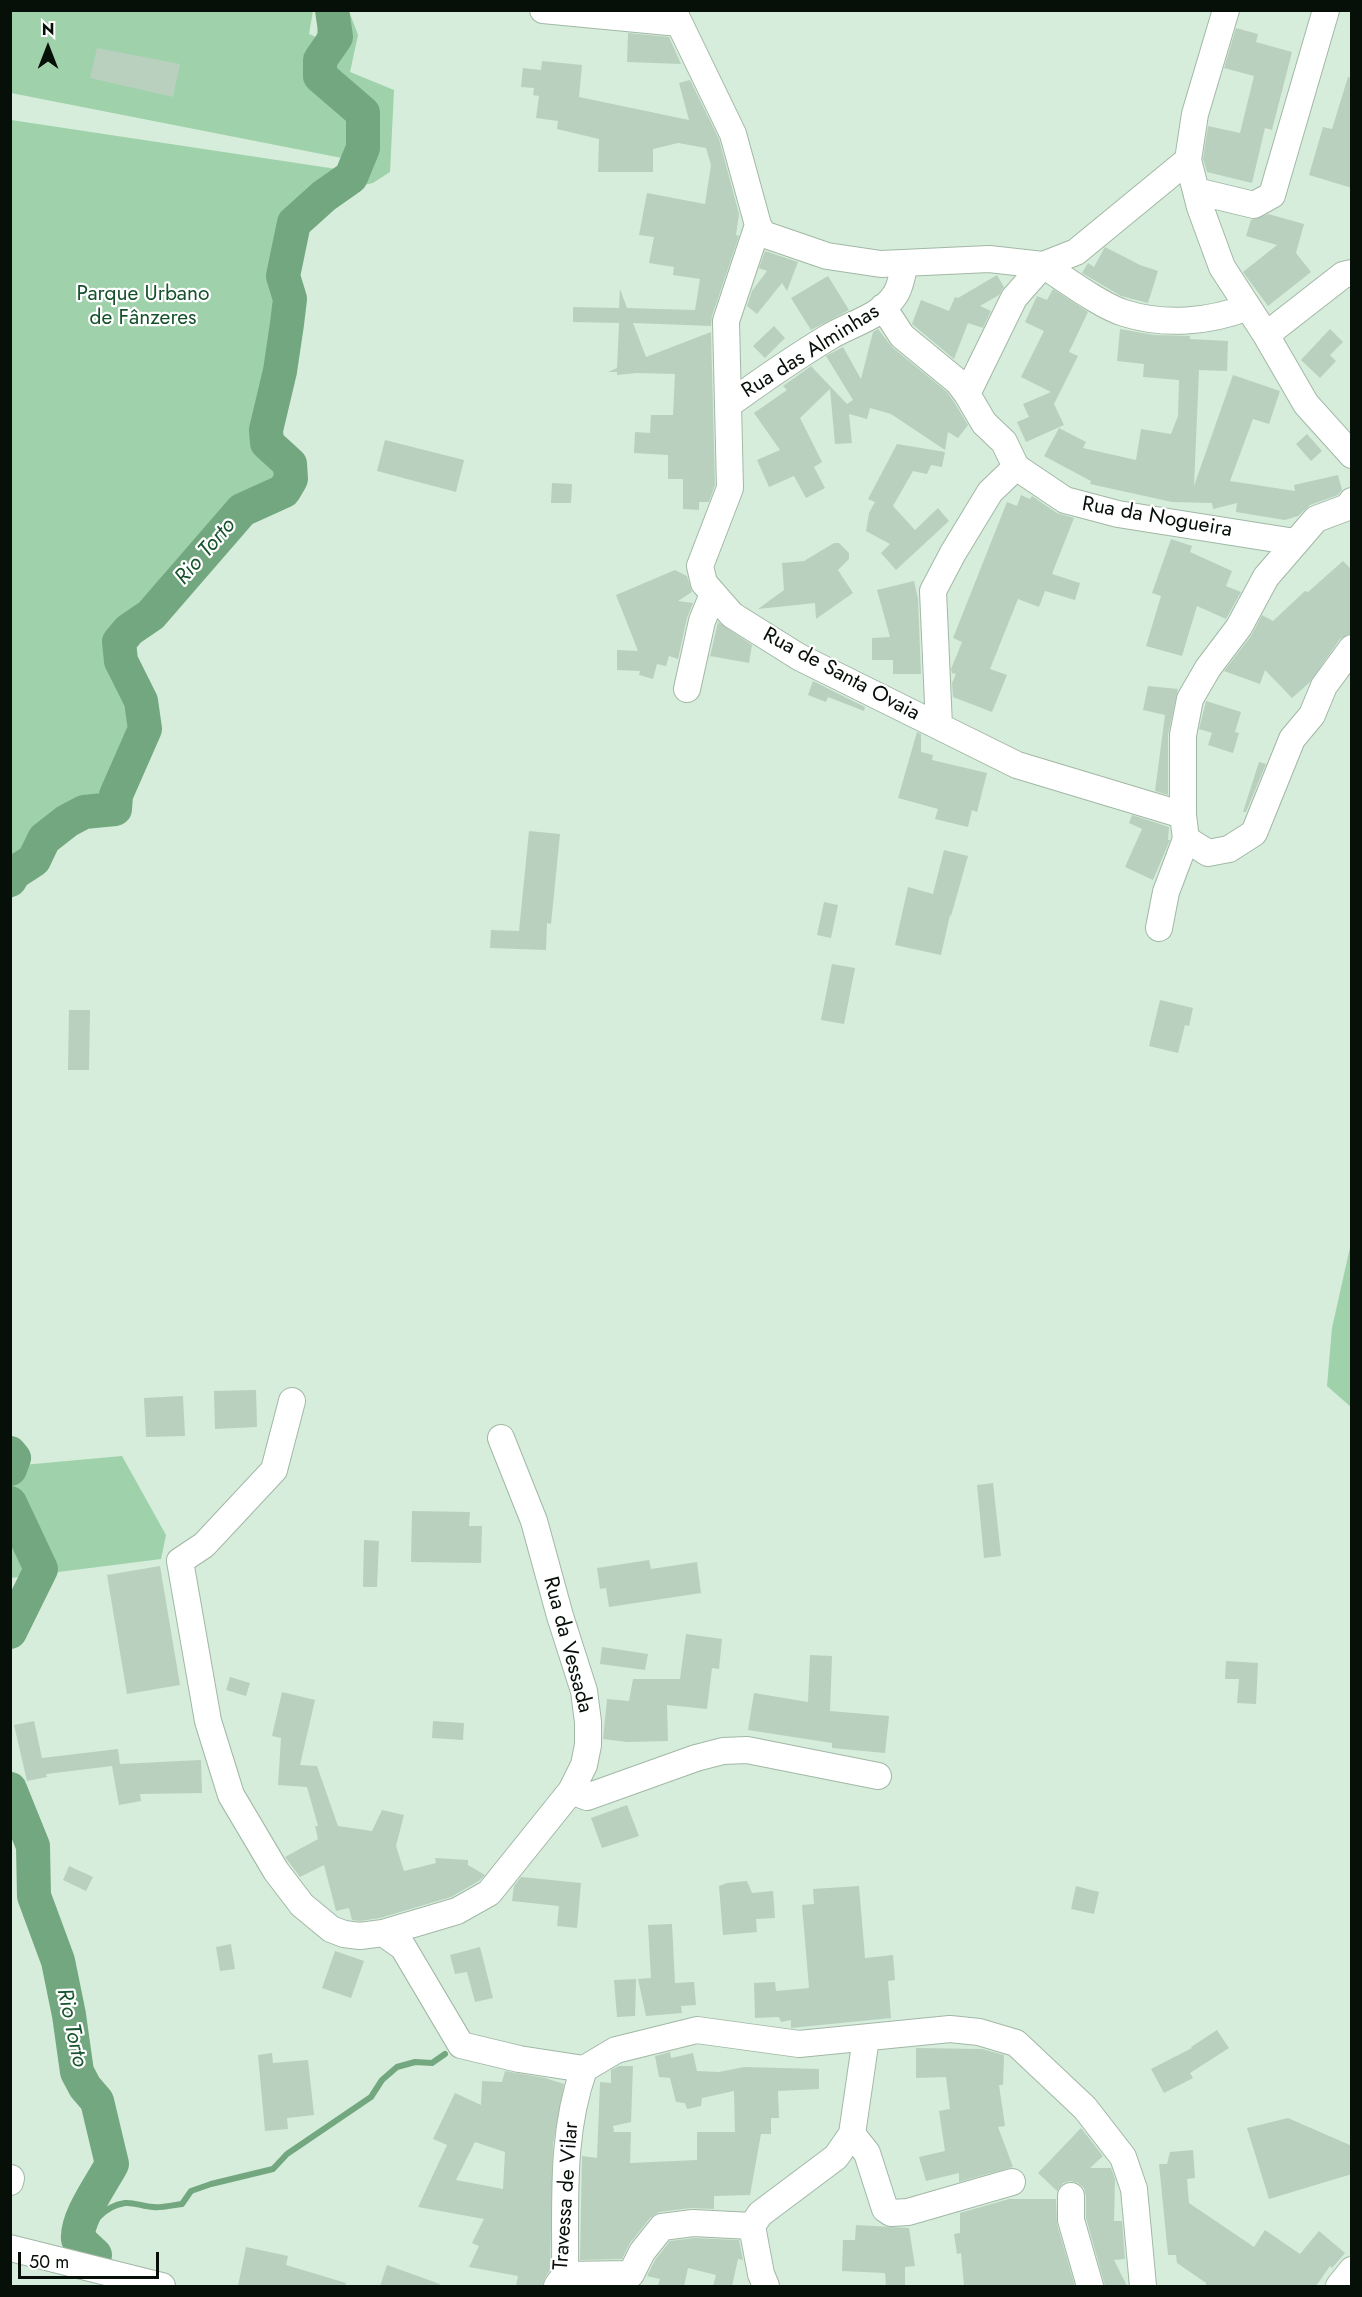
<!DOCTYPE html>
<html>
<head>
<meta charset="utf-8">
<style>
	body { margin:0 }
	#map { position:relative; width:1362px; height:2297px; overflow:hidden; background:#d5edda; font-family:Jost,sans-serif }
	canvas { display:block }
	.frame { position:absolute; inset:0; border:12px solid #070f09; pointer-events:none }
	.north { position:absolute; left:18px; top:18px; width:60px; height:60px; -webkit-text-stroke:4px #fff; paint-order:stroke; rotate:0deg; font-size:16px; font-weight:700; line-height:24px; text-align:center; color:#070f09 }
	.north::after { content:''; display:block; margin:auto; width:21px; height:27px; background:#070f09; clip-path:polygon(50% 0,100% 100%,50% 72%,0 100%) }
	.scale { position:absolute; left:18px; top:2252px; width:141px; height:27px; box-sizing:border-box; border:3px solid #070f09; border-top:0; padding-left:8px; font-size:18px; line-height:21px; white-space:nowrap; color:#070f09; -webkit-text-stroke:4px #fff; paint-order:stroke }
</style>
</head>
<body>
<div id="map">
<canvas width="1362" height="2297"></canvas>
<div class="frame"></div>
<div class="north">N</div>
<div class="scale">50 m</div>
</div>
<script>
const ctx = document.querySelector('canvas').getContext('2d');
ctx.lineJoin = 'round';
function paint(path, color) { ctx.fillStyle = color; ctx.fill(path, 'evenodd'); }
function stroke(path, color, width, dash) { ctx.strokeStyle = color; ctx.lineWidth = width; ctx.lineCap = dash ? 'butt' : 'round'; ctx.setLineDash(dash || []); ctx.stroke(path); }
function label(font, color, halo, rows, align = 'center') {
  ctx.font = font + ' Jost,sans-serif'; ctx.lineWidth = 4.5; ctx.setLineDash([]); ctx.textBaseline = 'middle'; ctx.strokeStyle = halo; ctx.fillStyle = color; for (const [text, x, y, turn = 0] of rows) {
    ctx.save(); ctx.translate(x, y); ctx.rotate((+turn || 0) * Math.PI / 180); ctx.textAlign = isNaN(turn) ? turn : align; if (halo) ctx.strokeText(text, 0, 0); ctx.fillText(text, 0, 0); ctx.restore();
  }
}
paint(new Path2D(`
	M10,11H313L309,34L316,37L321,11H349L358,35L350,72L394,90L390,172L373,183L340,190L323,188L298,201L283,223L273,255L272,277L279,301L254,436L277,467L278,482L230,506L160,589L109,638L132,704L135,731L115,771L105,798L76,830L56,844L38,861L12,898L11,904V120L343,170L347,159L11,93Z
	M1351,1243V1407L1327,1386L1332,1328Z
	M11,1446L23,1465L122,1456L166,1535L161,1559L11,1578Z`), '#9fd1aa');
stroke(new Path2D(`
	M85,2245C87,2225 104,2206 125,2203C134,2202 144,2207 153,2207C162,2208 173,2205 182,2204L191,2191L211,2184L273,2169L287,2154L371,2097L382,2080L397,2067L415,2062L432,2063L445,2054`), '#72a77f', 6);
stroke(new Path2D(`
	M10,880L14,873L34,860L44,839L67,821L84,812L115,809L116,795L145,729L141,701L121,661L119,642L129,630L151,615L242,510L284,491L291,479L290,464L267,443L266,430L280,371L287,324L290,299L283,276L294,223L324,196L351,177L363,148V113L320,76V60L336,37L332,10
	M10,1453L14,1458L10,1469
	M10,1503L41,1569L10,1632
	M10,1789L33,1846L34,1896L58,1961L69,2015L77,2072L85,2087L97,2101L112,2164C102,2183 76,2218 78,2239L95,2255`), '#72a77f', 34);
paint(new Path2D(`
	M1236,28L1258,34L1256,42L1292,52L1272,130L1265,128L1252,183L1207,172L1203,159L1208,126L1240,133L1254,76L1224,68Z
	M628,33L669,37L681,64L627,62Z
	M97,48L180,64L173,97L90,78Z
	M542,61L582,65L579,97L689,120L679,83L690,80L719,139L739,214L736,235L739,236L712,316L711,326L633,323L646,357L711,332L715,485L709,502H699V510L683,509V479H668V455L634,453L635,432L650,433L651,415H673L675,374L636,373L617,375V372H608L617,368L619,323L573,322V307L619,308L620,289L627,308L695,310L700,279L673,275L674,267L649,263L654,237L639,235L647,193L705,204L711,165L706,148L678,143L653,149V172H598L599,139L557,129L558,121L536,118L539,96L533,95L534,88L521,87L523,68L541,70Z
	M1348,77L1352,78V188L1309,175L1323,127L1332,129Z
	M1268,214L1304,224L1296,253L1311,272L1268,306L1243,272L1277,245L1246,236L1251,220Z
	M1105,247L1140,265L1158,271L1148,303L1121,296L1082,273L1088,263L1094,267Z
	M765,251L798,262L787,291L782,283L757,314L747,306L752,291L767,271L759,268Z
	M997,275L1004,287L999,295L980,306L991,311L983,328L968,323L954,359L912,324L921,300L949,311L955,297L958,298Z
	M828,276L849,310L811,330L791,298Z
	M1053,289L1088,312L1069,352L1078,356L1054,404L1064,425L1026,442L1017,422L1029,417L1023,404L1051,392L1021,377L1044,331L1025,322L1037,296L1047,300Z
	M774,326L785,338L765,358L753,346Z
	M878,329L892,347L947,392L954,402L968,425L958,438L948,432L945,450L891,414L870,408L867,419L849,414L852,443L835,444L830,389L800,418L822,462L814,467L825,488L806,498L794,476L769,487L757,460L780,450L754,413L787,390L783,386L811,366L847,404L853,400L826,356L843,347L861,379L873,332Z
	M1120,329L1154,335L1190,336V339L1228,341L1227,371L1199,370L1194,486L1233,375L1280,391L1269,424L1253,419L1230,481L1295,491L1294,485L1338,475L1342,490L1338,495L1310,505L1298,516L1285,520L1236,512L1237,503L1213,509L1212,503L1172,502L1090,484L1091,481L1044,456L1059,428L1086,442L1083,448L1136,460L1141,429L1171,434L1178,416L1179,380L1143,377L1144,364L1117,361Z
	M1330,329L1343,342L1330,355L1336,361L1320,378L1301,360Z
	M1307,434L1322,451L1311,461L1296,444Z
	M385,440L464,460L456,492L377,471Z
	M897,444L945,452L942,467L931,465L927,474L913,471L893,506L915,530L938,508L949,521L896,570L881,553L890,544L866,531L869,513L875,502L868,499Z
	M552,483L572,484L571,503H551Z
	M1021,495L1030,499L1032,496L1057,513L1074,518L1052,574L1080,583L1075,600L1045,591L1039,607L1018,599L990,669L1007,675L992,712L953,697L952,683L956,674L952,673L951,669L962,642L953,638L1007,502L1017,506Z
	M1171,539L1192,546L1190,552L1232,571L1226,586L1241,592L1226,619L1197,606L1182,656L1146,646L1161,596L1152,593Z
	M834,543H839L849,553V559L838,570L853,593L816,619L815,603L758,609L784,590L782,563L804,561Z
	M1343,561L1352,570V633L1340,639L1310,682L1292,698L1265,670L1260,684L1224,671L1251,636L1262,615L1273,621L1305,591L1308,592Z
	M675,570L687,576L692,592L678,601L693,603L687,618L678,659L669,656L666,666L657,664L653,679L639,675L640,671L617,670V650L638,651L616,595Z
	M914,581L918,599L921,674H893V660H872V638L890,637L877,590Z
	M718,622L752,645L749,663L710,656L709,661Z
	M813,681L865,707L864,711L828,697L826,702L808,695Z
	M1148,686L1178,689L1168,735V795L1155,791L1165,715L1143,710Z
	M1206,701L1241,712L1235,732L1239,733L1233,753L1208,745L1212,733L1199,729Z
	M917,732L921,734V752L933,755L932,760L987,773L977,812L972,810L968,827L935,819L938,809L898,798Z
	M1259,762L1266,764L1246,812H1243Z
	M1132,815L1169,827L1168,840H1170L1153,880L1125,867L1142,829L1129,823Z
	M529,831L560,834L551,924L547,923L546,950L490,948L491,930L519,931Z
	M944,850L968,856L951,916L950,915L941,955L895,945L908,887L933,894Z
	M824,902L838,905L831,938L817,935Z
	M832,964L855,968L844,1024L821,1020Z
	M1160,1000L1193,1008L1189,1026L1185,1025L1178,1053L1149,1046Z
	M69,1010H90L89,1070H68Z
	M256,1390L257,1427L215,1429L214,1391Z
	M183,1396L185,1436L146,1437L144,1398Z
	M993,1483L1001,1556L984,1558L977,1485Z
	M412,1511L470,1512L469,1526H482L481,1563L411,1562Z
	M364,1540L379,1541L377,1587H363Z
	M649,1560L651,1569L697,1562L701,1593L609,1607L606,1588L600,1589L597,1568Z
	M160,1566L180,1685L127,1694L107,1575Z
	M686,1634L722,1639L719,1669L712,1668L707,1709L667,1705L668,1741L627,1742L603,1739L607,1699L629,1701L633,1679H680Z
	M602,1647L648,1654L645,1670L600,1664Z
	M810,1655L832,1656L830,1711L889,1716L885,1753L832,1748V1743L748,1730L754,1693L808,1702Z
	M1226,1661L1258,1663L1256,1704L1237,1703L1239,1679H1225Z
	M230,1677L250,1683L246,1696L226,1690Z
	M282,1692L315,1700L300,1765L317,1766L338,1826L372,1831L382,1810L404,1815L396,1846L404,1871L436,1863L435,1858L468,1860V1865L485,1875L479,1881L451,1897L380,1918L360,1921L352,1920L349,1908L336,1911L324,1865L300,1877L285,1857L318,1839L315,1826H318L307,1787L278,1785L281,1738L272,1736Z
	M34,1721L42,1758L118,1749L120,1764L201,1760L202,1793L140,1794L141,1801L119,1805L112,1766L46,1774L47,1777L27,1781L14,1725Z
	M433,1721L464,1723L463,1740L432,1738Z
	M627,1805L639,1836L602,1848L591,1818Z
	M69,1866L93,1877L86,1891L63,1880Z
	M521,1877L581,1883L577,1928L557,1926L559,1906L512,1901L514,1886Z
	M747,1881L752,1893L773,1891L775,1918L756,1919L757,1932L723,1935L719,1886L727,1883Z
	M859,1886L865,1958L893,1955L895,1980L888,1981L891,2018L791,2028V2020L781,2022L779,2017L755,2018L754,1983L775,1982L776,1991L809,1988L802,1905L814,1904L813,1889Z
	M1076,1886L1099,1892L1094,1914L1071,1909Z
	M672,1924L675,1983L694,1982L696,2005L681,2006L682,2013L646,2016L638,1979L651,1978L648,1925Z
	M231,1944L235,1969L220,1971L216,1947Z
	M480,1947L493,1998L475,2002L467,1972L455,1974L450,1955Z
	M335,1951L364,1961L351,1998L322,1988Z
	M636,1979L635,2016L617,2017L614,1980Z
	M1217,2030L1229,2048L1190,2073L1193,2078L1164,2093L1151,2069L1192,2048L1191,2047Z
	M916,2048L982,2049L1004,2055L1003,2085H999L1005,2126L998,2127L1013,2167L959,2182V2173L926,2181L919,2157L945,2151L939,2111L950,2109L946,2077L916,2078Z
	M670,2052L671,2058L693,2053L697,2071L719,2072L744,2067L819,2069V2089L778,2091L779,2118H771V2134H761L750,2195L714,2196V2209L691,2208L659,2212L650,2218L630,2243L622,2259L580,2260L582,2156L597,2158L600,2082L611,2083V2070L619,2066H633L631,2122L613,2126L614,2132H631L630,2163L697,2160V2132H735L734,2091L702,2098L701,2106L687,2109L685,2103L676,2102L670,2078L659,2077L655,2056Z
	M272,2053L273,2063L308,2060L314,2115L287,2118L288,2129L265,2131L258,2055Z
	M505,2071L545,2078L564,2084L553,2144L550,2270L545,2278L542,2286H516L518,2276L469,2267L479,2246L472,2243L484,2219L418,2207L447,2145L433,2139L455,2093L481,2105L482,2081L502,2082ZM475,2142L505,2152L503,2189L456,2180Z
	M1288,2118L1352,2146V2174L1269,2199L1247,2128Z
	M1081,2128L1103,2156L1090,2168H1111L1115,2179L1114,2221H1122L1125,2259L1114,2260L1127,2286H1105L1086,2218V2196L1084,2188L1078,2183L1070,2181L1063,2183L1057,2191L1038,2173Z
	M1193,2150L1195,2178L1187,2179L1189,2203L1254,2247L1265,2230L1300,2254L1319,2231L1345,2253L1332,2268L1330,2266L1316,2286H1206V2283L1177,2263L1176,2255H1168L1159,2164H1167L1170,2152Z
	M1009,2199H1056L1057,2224L1075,2286H964L961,2253L957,2254L954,2234L960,2233V2213Z
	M856,2225L909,2228L915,2266L905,2267V2286H886L885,2273L842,2271L843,2240H855Z
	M694,2238L739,2240L743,2260L738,2259L732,2286H713L716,2275L688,2268L684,2286H658L660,2279L647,2276L655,2260L670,2241Z
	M246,2247L288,2256L286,2265L346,2283L345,2286H238Z
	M387,2265L440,2284V2286H380Z`), '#b9d0be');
const minor = new Path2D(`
	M543,10L679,23
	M673,10L733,134L758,225L726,321L730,488L700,566L704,583L732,615L799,657L1017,765L1183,815
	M1226,10L1195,114L1188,160L1200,207L1222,267L1266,335L1306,404L1352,455
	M1196,191L1254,205L1272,195L1326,10
	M758,225L763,234L827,256L881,264L989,259L1043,265L1076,252L1188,160
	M883,307L902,336L958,382L967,394
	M1248,307C1209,322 1165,326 1124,313C1101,306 1065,279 1043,265L1014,298L967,394L984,423L1004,442L1016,467L1065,500L1118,514L1295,542
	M1266,335L1343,275L1352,273
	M728,405C761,381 794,358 829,337C850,324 881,317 895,295C901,287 902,273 905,264
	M687,689L702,621L713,594
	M939,726L933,591L953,553L990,492L1016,467
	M1186,839L1208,853L1229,849L1254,833L1292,739L1312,715L1324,686L1352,648
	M1159,928L1166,892L1186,839L1183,815V735L1190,699L1208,668L1239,627L1266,577L1316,519L1348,507L1352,501
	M292,1401L274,1470L204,1545L180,1561L208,1721L231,1795L276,1871L302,1905L331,1929L344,1934L360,1936L383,1933L403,1947L461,2045L519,2059L584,2069L616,2050L697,2030L799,2044L950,2029L979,2032L1016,2043L1085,2108L1123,2157L1134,2189L1143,2286
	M571,1791L587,1797L696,1758L723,1751L747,1750L878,1776
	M383,1933L457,1911L489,1893L571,1791L584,1765L588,1745V1722L584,1691L560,1616L534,1521L501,1438
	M852,2134L867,2153L885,2209L891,2213L908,2212L1012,2182
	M10,2182L11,2178
	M1071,2196V2220L1090,2286
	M10,2248L162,2286
	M565,2275L631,2274L642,2252L662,2227L693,2223L752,2226
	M557,2286L565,2275C566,2206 560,2136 584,2069
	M766,2286L761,2274L752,2226L760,2214L836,2157L852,2134L866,2038
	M1339,2286L1352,2270`);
stroke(minor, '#a2b8a6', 28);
stroke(minor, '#fff', 26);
label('21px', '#15512a', '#fff', [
	["Parque Urbano",143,295],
	["de Fânzeres",143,319]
]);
label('21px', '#070f09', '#fff', [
	["Rua das Alminhas",811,352,-32],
	["Rua da Nogueira",1157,518,10],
	["Rua de Santa Ovaia",841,675,28],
	["Rua da Vessada",567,1645,75],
	["Travessa de Vilar",567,2196,-86]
]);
label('italic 22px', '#17532c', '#fff', [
	["Rio Torto",206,552,-49],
	["Rio Torto",71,2028,78]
]);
</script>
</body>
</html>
